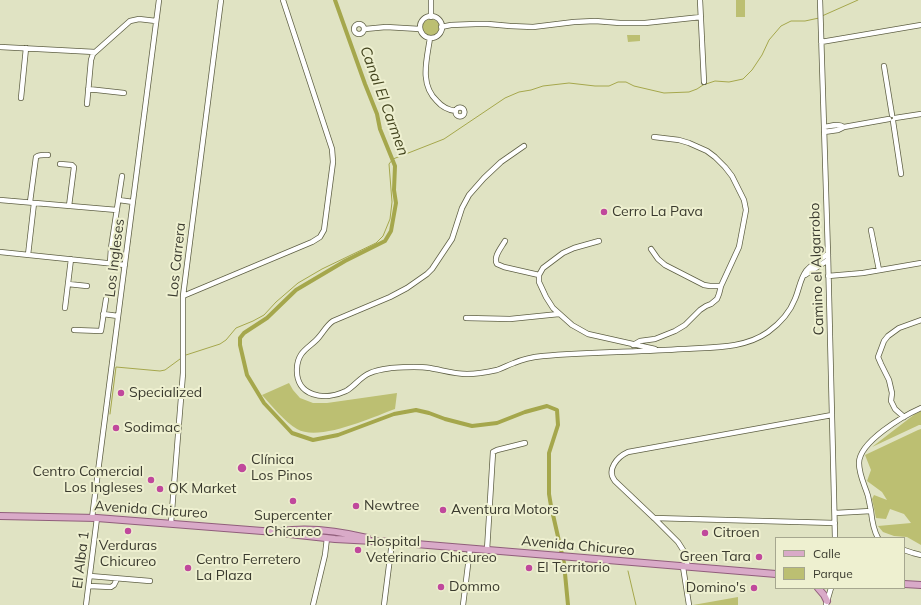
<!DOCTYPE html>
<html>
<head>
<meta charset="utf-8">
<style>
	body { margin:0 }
	#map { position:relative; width:921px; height:605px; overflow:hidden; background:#e0e3c3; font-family:Mulish,sans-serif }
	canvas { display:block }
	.legend { position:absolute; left:775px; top:537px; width:130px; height:52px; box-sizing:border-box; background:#eef0d0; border:1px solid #a6a78f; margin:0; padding:5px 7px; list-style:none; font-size:12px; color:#3a3a2e }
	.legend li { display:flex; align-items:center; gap:8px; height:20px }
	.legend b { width:20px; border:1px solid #a6a78f }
</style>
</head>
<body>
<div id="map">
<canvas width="921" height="605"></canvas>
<ul class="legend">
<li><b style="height:5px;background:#d9aac8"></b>Calle</li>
<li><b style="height:11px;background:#bcbf72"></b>Parque</li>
</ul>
</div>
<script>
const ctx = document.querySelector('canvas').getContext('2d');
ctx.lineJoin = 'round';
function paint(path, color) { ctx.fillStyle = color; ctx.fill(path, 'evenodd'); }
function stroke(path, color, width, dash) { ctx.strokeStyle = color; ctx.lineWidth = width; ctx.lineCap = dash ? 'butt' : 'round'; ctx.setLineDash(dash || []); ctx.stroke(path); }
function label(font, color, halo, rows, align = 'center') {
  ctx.font = font + ' Mulish,sans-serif'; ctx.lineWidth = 4; ctx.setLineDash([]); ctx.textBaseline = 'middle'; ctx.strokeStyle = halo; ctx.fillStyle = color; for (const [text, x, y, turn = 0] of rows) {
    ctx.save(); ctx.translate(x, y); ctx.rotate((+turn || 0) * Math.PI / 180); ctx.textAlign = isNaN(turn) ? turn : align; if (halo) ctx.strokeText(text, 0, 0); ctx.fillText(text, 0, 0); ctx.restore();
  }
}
paint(new Path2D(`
	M736,0H745V17H736Z
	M422 28a9 9 0 1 1 18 0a9 9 0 1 1-18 0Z
	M627,35H640V41L628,42Z
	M289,383L293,390L300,398L313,403H327L397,393L395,409C373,417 319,442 297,429C285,422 271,405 262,395Z
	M921,411V425H919L872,447L915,414Z
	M921,429V545L907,537L894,536L883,532L878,526L911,523L904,514L890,509L886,519L876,518L872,499L874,495L887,500L882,492L867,481L871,470L865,455L918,430Z
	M738,597V605H693Z`), '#bcbf72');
stroke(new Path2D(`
	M822,16L858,0
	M186,355L220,344L226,340L236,328L253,321L264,315L276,302L298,283L322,269L376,243L383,236L390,219L392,202L389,164L393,159L444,139L505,98L519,92L531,90L543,86L569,83L595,86H609L618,82H626L634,86L664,93L689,92L697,89L703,85L715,81L729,82L743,79L752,70L762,55L769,40L781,26L791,21H805L819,18
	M110,414L116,367L160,371L165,370L180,359
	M628,571L636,605`), '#a5a74c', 1);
stroke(new Path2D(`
	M335,0L365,84L377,114L380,129L395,166L394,190L396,203L391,231L385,241L345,261L296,290L267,318L244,333L240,338V345L247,375L264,403L292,433L313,440L338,435L394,414L416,410L429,413L445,419L472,426L497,423L525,412L547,406L557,410L558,425L549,453V494L551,506L564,563L568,605`), '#a5a74c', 4);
const minor = new Path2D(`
	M700,0L704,82
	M820,0L828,254L835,538
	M420 27a11 11 0 1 1 22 0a11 11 0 1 1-22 0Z
	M431,17V0
	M354 29a5 5 0 1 1 10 0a5 5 0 1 1-10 0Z
	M441,27L451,25L476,24H488L510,26L533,27L574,22L595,21L620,23H645L701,17
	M365,29L386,27L420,29
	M430,38C427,59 419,84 437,101C442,107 448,110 456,111
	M821,42L921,25
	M0,47L95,52
	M884,66L892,115
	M88,89L124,93
	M21,98L26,48
	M87,104L91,60L93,54L130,21L139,19L156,21
	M455.5 112a4.5 4.5 0 1 1 9 0a4.5 4.5 0 1 1-9 0Z
	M895,118L921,114
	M893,121L901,174
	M824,127C831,126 838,123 844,127
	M824,132L838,130L844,127L889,119
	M524,146L501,162L484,178L469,195L462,208L452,239L432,269L427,274L407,288L390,297L333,321C327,325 324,331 319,337C310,348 298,350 297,368C295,397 325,401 346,391C355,386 360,377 370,373C376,370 384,369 391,368C404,367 417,366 430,368C442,370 454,374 467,374C475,374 488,372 497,370C503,368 508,365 514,363C523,359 533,357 543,356C590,352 637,352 683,349C712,347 744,349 768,332C779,324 790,312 795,299C799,290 800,279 806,271C812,264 820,259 828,254
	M60,164L72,165L74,167L69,206
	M0,200L117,210
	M119,200L133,202
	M30,202L36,157C39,154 44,155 48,155
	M871,230L879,270
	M505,241C501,248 493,257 497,264L504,267L539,275
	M599,241L574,248L563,253L543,268L539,275V282L546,297L553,308L572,325L588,334L655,349
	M651,249L658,259L665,265L704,285L710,286H721
	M0,252L125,265
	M28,255L34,203
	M110,263L111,248L122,176
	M805,275L828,260
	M828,276L863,273L921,263
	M68,284L87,286
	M183,296L312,242L320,237L324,230L333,162L332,149L283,0
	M65,308L71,259
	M103,314L118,316
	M466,318L510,319L559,314
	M74,330L101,331L106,299
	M633,345L640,341L655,339L675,331L685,325L700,310L706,306L711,304L717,299L719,294L721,286L739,247L746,210L744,200L732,176L725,167L715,157L707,151L689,143L679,140L654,137
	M904,417L895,409L891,401L892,393L889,380L881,364L878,357L884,341L888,336L899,328L921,320
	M835,513L871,511
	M92,518L159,0
	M654,518L835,523
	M171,523L183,373V296L221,0
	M878,538C873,529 872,521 871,511C870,506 869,501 868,496C865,486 859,475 859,463C859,442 903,416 921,408
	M487,550L493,452L497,450L525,443
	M904,550L913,553L921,555
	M683,567L689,605
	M687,567V560L685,553L678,542L654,518L615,481C606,470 617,457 628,452L832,415
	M90,576L150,581
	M89,586L111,587L114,585L117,579
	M86,605L97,518
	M313,605L325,555L327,538
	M384,605L392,542
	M463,605L470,549
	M826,605L831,588`);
const major = new Path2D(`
	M0,516L97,518L275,532L289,534L335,539L392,542L776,574
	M281,531C310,527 339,531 367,538
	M904,584L921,585
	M818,588L824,595L827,601`);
stroke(minor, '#5f6045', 6);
stroke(major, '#905e7b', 8);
stroke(minor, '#fff', 4.5);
stroke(major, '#d9aac8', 6);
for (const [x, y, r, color] of [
	[604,212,4,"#c0489c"],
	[121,393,4,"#c0489c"],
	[116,428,4,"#c0489c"],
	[242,468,5,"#c0489c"],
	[151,480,4,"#c0489c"],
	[160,489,4,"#c0489c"],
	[293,501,4,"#c0489c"],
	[356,506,4,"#c0489c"],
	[443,510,4,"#c0489c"],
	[128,531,4,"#c0489c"],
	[705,533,4,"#c0489c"],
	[358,550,4,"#c0489c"],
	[759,557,4,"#c0489c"],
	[188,568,4,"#c0489c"],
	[529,568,4,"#c0489c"],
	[441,587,4,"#c0489c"],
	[754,588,4,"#c0489c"]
]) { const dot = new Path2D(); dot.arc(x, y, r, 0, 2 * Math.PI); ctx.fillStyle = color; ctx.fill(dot); stroke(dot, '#eef0d0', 1.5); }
label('14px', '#3a3a2e', '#eef0d0', [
	["Cerro La Pava",612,212],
	["Specialized",129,393],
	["Sodimac",124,428],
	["Clínica",251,460],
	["Los Pinos",251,476],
	["Centro Comercial",143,472,"right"],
	["Los Ingleses",143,488,"right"],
	["OK Market",168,489],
	["Newtree",364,506],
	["Aventura Motors",451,510],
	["Supercenter",293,516,"center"],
	["Chicureo",293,532,"center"],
	["Citroen",713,533],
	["Hospital",366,542],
	["Veterinario Chicureo",366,558],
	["Verduras",128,546,"center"],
	["Chicureo",128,562,"center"],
	["Green Tara",751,557,"right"],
	["Centro Ferretero",196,560],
	["La Plaza",196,576],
	["El Territorio",537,568],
	["Dommo",449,587],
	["Domino's",746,588,"right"]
], 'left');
label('14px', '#3a3a2e', '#eef0d0', [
	["Los Ingleses",115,258,-83],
	["Los Carrera",177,260,-84],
	["Camino el Algarrobo",817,269,-92],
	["Avenida Chicureo",151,510,4],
	["Avenida Chicureo",578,546,5],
	["El Alba 1",81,560,-83]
]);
label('italic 15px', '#43441e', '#eef0d0', [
	["Canal El Carmen",384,101,70]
]);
</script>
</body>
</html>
